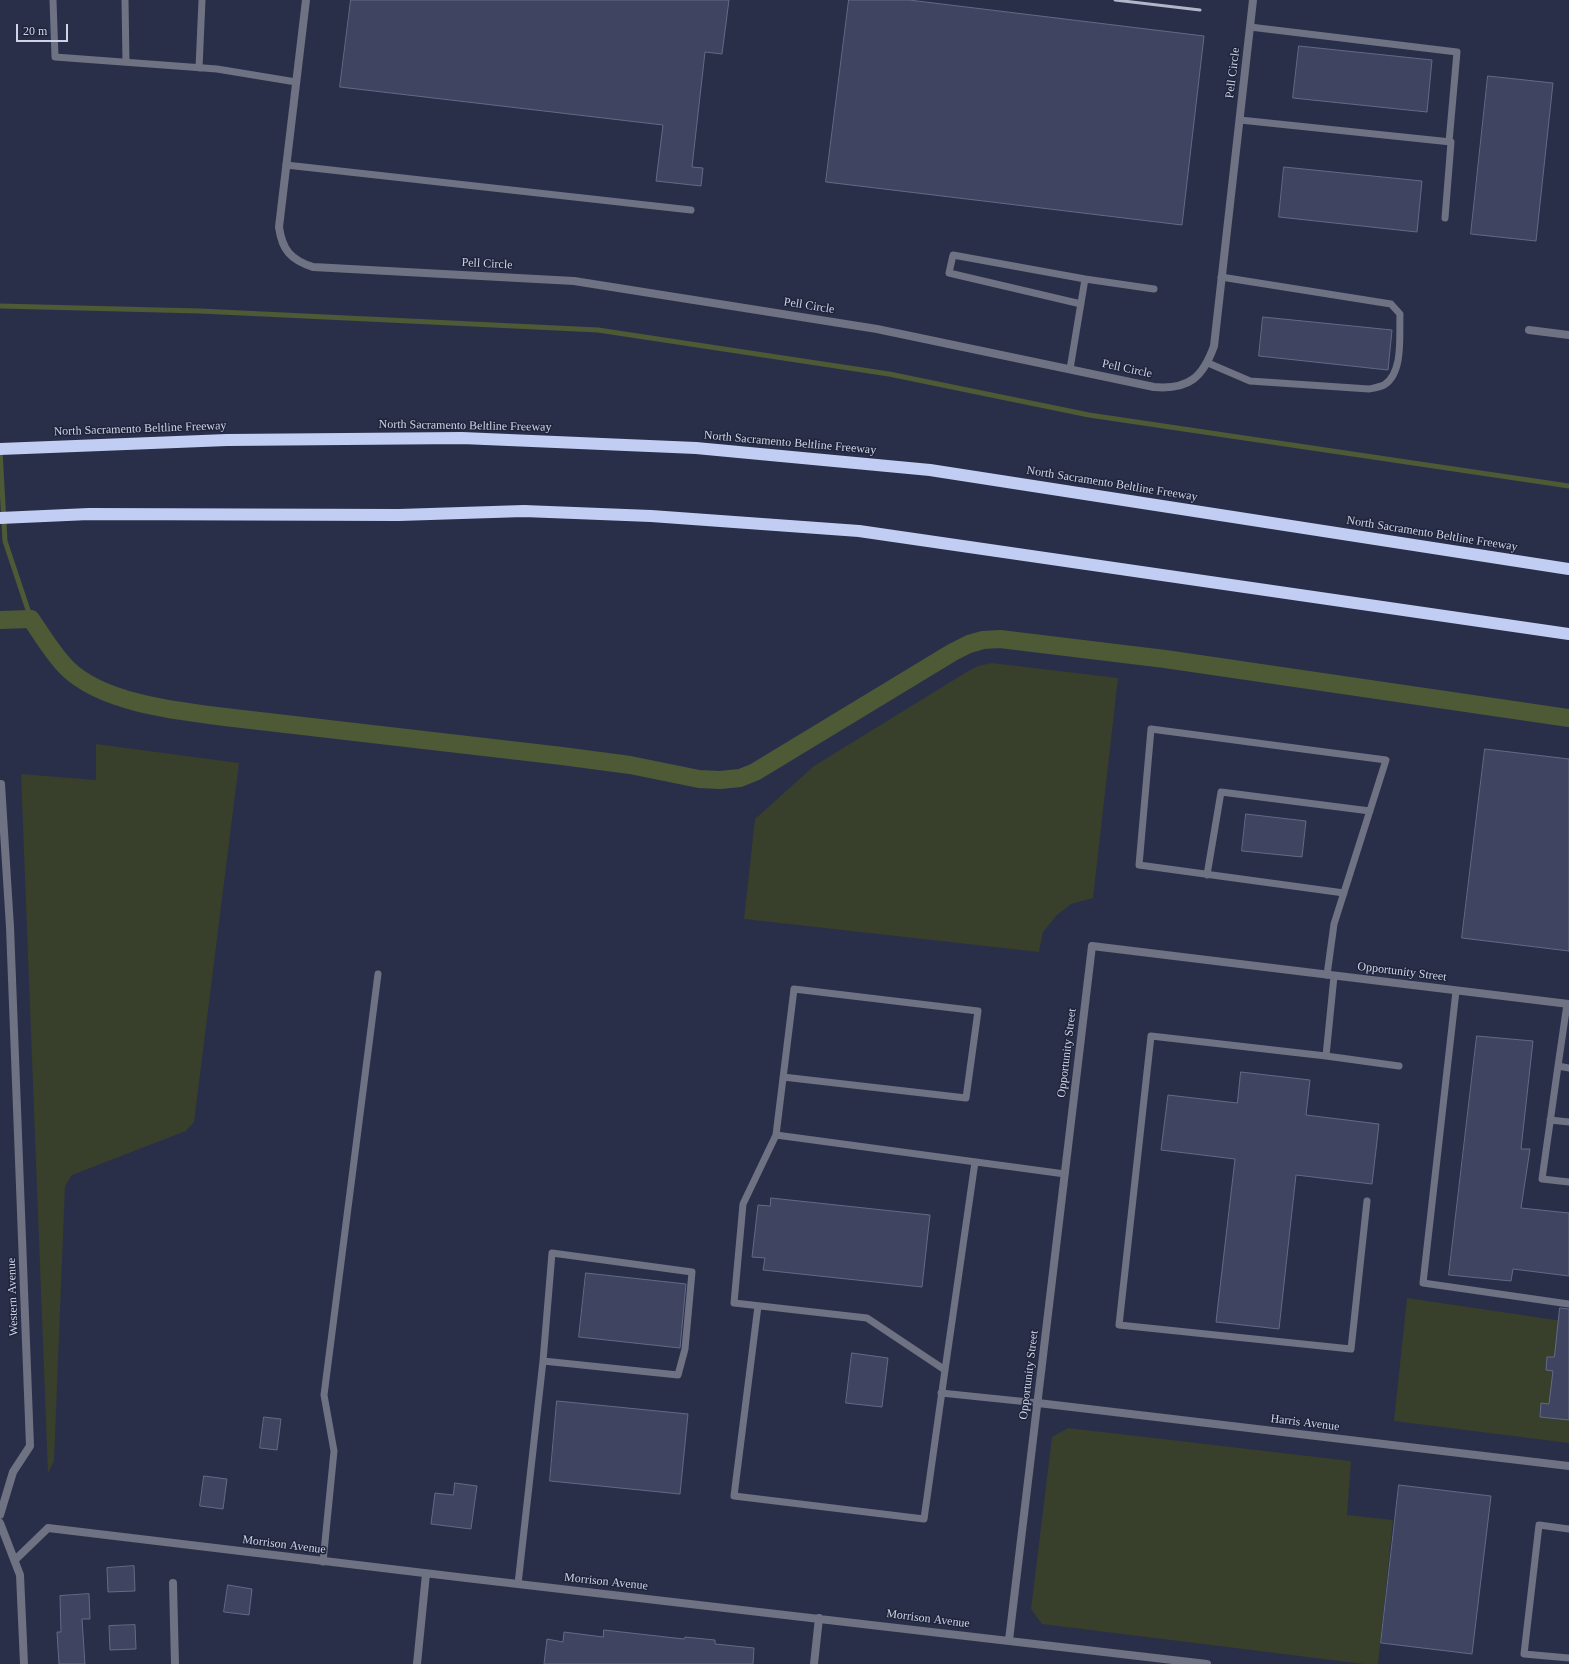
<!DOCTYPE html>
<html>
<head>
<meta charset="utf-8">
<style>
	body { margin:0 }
	#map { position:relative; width:1569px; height:1664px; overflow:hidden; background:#292f49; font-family:"Times New Roman",serif }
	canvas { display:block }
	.scale { position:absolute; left:16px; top:24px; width:52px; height:18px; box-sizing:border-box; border:2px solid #cfd4e4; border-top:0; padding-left:5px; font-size:12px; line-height:14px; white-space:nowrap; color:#cfd4e4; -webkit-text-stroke:3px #20253e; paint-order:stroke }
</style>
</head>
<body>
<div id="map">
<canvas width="1569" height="1664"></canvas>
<div class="scale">20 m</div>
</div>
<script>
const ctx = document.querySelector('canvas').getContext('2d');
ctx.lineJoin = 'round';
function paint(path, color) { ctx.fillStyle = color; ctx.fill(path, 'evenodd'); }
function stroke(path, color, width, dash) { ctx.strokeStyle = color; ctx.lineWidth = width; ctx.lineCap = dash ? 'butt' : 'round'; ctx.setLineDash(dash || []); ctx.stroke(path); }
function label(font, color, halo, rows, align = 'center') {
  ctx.font = font + ' "Times New Roman",serif'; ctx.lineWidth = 3; ctx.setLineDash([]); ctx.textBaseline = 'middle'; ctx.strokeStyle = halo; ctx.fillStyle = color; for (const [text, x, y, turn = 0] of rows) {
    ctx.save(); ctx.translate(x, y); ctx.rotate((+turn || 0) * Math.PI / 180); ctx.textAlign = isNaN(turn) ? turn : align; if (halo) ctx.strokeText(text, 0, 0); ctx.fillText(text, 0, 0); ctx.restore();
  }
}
paint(new Path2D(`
	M992,663L1118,678L1093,898L1071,904L1057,915L1043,932L1039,952L744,919L755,819L814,766L965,673L978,666Z
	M96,744L239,763L194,1122L186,1131L72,1175L65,1186L54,1461L48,1473L21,774L96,780Z
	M1407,1298L1569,1322V1443L1394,1421Z
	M1068,1428L1351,1461L1347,1515L1393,1520L1378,1664H1364L1042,1624L1031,1609L1052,1437Z`), '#383f2b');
stroke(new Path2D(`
	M0,306L200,311L598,330L889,374L1089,415L1569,486
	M0,451L5,541L31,619`), '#4e5936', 5);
stroke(new Path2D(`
	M0,620L31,619C42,635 53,654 67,668C102,703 177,711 225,717L562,756L630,765L699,779L720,780L740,778L755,772L953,652L969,644L983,640L1000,639L1165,659L1569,718`), '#4e5936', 18);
const building = new Path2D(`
	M351,0H729L722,54L705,52L692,167L703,168L701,186L656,181L663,125L340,87Z
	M849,0H909L1204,36L1182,225L826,182Z
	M1299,46L1432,60L1427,112L1293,98Z
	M1488,76L1553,83L1536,241L1471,234Z
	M1284,167L1422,181L1417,232L1279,217Z
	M1263,317L1392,330L1388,370L1259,356Z
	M1485,749L1569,759V951L1462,938Z
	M1246,814L1306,821L1302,857L1242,851Z
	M1477,1036L1533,1041L1521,1149H1530L1521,1208L1569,1213V1276L1513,1269L1511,1281L1449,1275Z
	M1241,1072L1310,1080L1306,1115L1379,1124L1372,1184L1296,1175L1279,1329L1216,1322L1235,1159L1161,1150L1168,1095L1237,1103Z
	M771,1198L930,1215L922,1287L763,1270L765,1258L752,1257L758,1205L770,1206Z
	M586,1273L686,1284L680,1348L579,1337Z
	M1560,1308L1569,1309V1420L1540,1417L1541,1403L1549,1404L1553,1371L1546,1370L1547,1357H1554Z
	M852,1353L888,1358L882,1407L846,1403Z
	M557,1401L688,1414L680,1494L550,1481Z
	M264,1417L281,1419L277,1450L260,1448Z
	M204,1476L227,1479L223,1509L200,1506Z
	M455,1483L477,1486L471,1529L431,1524L435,1493L453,1495Z
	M1399,1485L1491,1496L1472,1654L1381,1643Z
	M134,1566L135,1591L108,1592L107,1568Z
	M228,1585L252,1589L249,1615L224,1612Z
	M89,1594L90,1619H82L85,1664H59L57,1632H61L60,1596Z
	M135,1625L136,1649L110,1650L109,1626Z
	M604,1630L684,1639L685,1637L715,1640V1644L754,1648L753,1664H544L547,1639L563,1642L564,1632L603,1637Z`);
paint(building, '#3f4561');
stroke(building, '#626a87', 1);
stroke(new Path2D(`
	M53,0L55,57L217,69L296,82
	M125,0L126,62
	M1250,27L1457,52L1449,142
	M199,68L202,0
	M1240,120L1451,142L1445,218
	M286,165L691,210
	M1081,304L949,273L953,255L1085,279
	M1208,363L1250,381L1369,389C1374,388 1380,387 1384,385C1404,373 1399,334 1400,314L1391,304L1221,277
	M1070,369L1085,279L1154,289
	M1207,875L1221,792L1370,811
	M1327,975L1334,924L1386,760L1151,729L1139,865L1344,893
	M1334,976L1326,1056L1399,1066
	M1456,991L1423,1283L1569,1304
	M1326,1056L1151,1036L1119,1325L1351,1349L1367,1201
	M1558,1066L1567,1004
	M1569,1068L1558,1066L1542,1179L1569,1182
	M783,1077L966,1098L978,1011L794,989L776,1135L1065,1174
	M1550,1120L1569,1122
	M776,1135L743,1204L734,1303L867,1318L945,1370L975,1162
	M758,1306L734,1496L924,1519L945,1370
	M941,1393L1038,1403
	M1569,1529L1539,1525L1524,1654L1569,1658
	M323,1562L334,1451L324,1395L378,974
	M518,1584L543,1361L678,1375L685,1349L692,1272L552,1253L543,1361`), '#6e7282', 7);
stroke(new Path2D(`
	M306,0L279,227C282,250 291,260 313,267L574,281L877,329L1154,387C1189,390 1203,377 1214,346L1253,0
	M1529,330L1569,335
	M1038,1403L1569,1466
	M0,1515L13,1472L30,1446L10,927L1,784
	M0,1523L20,1575L24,1664
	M15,1560L48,1528C434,1576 821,1618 1207,1664
	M173,1583L175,1664
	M1009,1640L1092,946L1569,1004
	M417,1664L426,1574
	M814,1664L819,1618`), '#6e7282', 8);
stroke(new Path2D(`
	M0,449L227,440L462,438L696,448L930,470L1569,569
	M0,518L89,514L399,515L524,511L651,516L859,531L1569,634`), '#c2cdf4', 12);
stroke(new Path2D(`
	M1115,0L1200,10`), '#b1b6c8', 3);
label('12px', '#cfd4e4', '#20253e', [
	["Pell Circle",1233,73,-83],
	["Pell Circle",487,264,3],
	["Pell Circle",809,306,9],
	["Pell Circle",1127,369,12],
	["North Sacramento Beltline Freeway",465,426,1],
	["North Sacramento Beltline Freeway",140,429,-2],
	["North Sacramento Beltline Freeway",790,443,5],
	["North Sacramento Beltline Freeway",1112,484,9],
	["North Sacramento Beltline Freeway",1432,534,9],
	["Opportunity Street",1402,972,7],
	["Opportunity Street",1067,1053,-83],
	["Western Avenue",13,1297,-92],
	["Opportunity Street",1029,1375,-83],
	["Harris Avenue",1305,1423,7],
	["Morrison Avenue",284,1545,7],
	["Morrison Avenue",606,1582,6],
	["Morrison Avenue",928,1619,7]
]);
</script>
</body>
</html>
